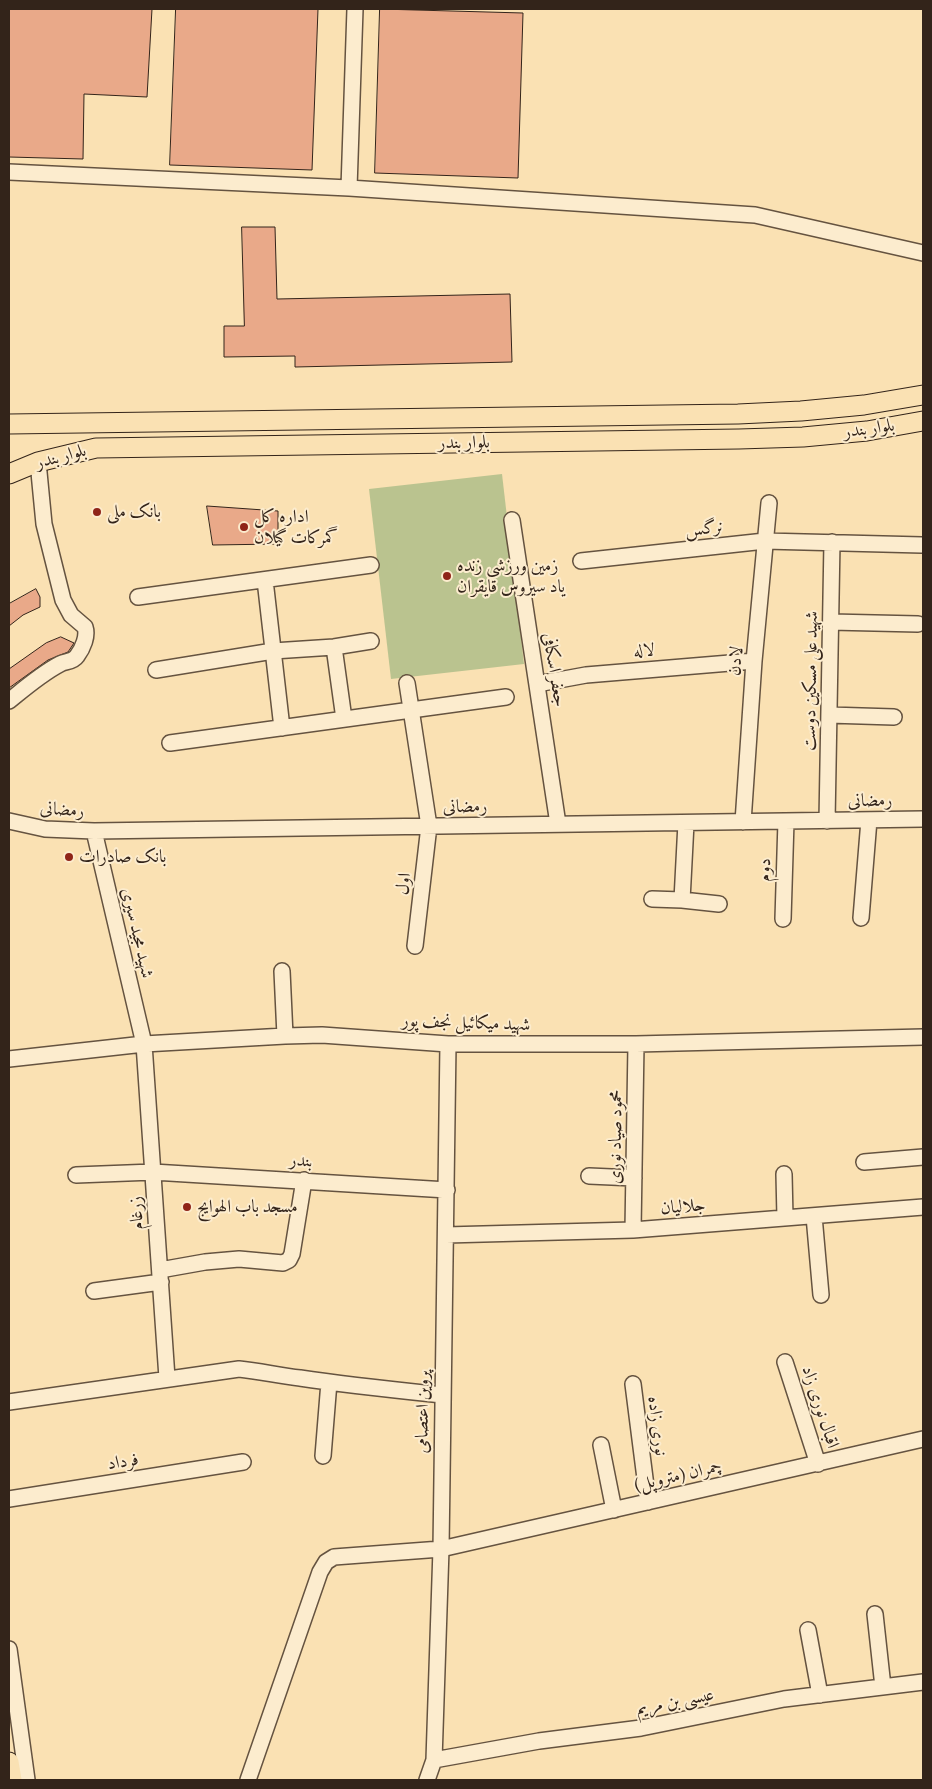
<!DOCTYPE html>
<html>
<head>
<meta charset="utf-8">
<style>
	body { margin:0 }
	#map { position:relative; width:932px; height:1789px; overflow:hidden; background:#fae1b3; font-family:"EB Garamond",serif }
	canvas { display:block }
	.frame { position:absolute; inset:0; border:10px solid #33241a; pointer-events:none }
</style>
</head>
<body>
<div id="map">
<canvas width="932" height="1789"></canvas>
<div class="frame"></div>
</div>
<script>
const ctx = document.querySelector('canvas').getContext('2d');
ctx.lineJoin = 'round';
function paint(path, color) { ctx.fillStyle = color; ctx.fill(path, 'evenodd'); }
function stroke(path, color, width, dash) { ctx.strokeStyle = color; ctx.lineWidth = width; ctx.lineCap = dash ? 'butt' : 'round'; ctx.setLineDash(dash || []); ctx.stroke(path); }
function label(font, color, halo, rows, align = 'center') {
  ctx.font = font + ' "EB Garamond",Amiri,serif'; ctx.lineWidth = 4; ctx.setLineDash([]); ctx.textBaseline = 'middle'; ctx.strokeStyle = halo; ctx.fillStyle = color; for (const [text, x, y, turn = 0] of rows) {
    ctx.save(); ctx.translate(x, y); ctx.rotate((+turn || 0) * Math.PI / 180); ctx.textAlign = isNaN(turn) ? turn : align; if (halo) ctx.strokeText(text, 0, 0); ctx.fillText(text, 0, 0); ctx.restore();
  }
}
paint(new Path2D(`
	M502,474L524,664L391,679L369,489Z`), '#bac38f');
const building = new Path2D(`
	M9,9H152L147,97L84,94L83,159L9,157Z
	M176,9H318L312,170L170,165Z
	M380,9L523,13L518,178L375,173Z
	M242,227H275L277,299L510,294L512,362L295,367V356L224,357V326H244Z
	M207,506L278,511V544L213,545Z
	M36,589L40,597V607L23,615L9,626V604Z
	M61,637L74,643L68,652L48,660L9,688V669L46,643Z`);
paint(building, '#e9a989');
stroke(building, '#33241a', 1);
const minor = new Path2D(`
	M9,172L349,188L755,215L923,253
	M349,188L355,9
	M512,520L558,824
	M581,561L765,541L922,545
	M265,580L282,728
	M138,597L371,565
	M831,622L918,624
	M334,647L344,719
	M156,670L273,651L334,647L371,641
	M407,683L429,826L415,946
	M537,684L586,675L754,661
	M9,701C25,688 41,674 60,664C66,661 73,662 77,656C83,648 88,636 85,627L71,615L63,600L44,524L38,462
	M829,715L894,717
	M170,743L506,697
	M9,821L45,829L94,831L923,819
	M827,821L832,542
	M743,822L754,661L769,503
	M94,831L144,1044L167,1378
	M652,899L682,900L719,904
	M682,900L686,823
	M861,918L869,820
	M783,919L786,821
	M282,971L285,1036
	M9,1059L144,1044L285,1036L322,1035L448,1044H636L923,1037
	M864,1162L923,1157
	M784,1174L785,1218
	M76,1175L153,1172L447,1190
	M589,1176L634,1178
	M814,1216L821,1295
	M633,1230L636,1044
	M446,1235L633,1230L923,1207
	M160,1270L205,1262L239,1259L283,1263L289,1260L292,1254L304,1180
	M94,1291L161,1282
	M785,1362L818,1464
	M633,1384L648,1502
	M9,1402L239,1369C260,1371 280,1376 300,1378C347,1385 395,1390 442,1395
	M601,1445L614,1510
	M323,1456L329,1382
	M9,1499L243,1462
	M875,1614L883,1687
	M808,1630L820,1695
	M9,1649L27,1780
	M434,1760L539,1741L641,1728L784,1699L923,1682
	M248,1780L320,1572L326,1562L334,1557L441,1549L923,1439
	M427,1780L434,1760L441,1549L448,1044`);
const major = new Path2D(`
	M9,424L738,414L801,411L864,405L923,395
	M9,474L38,462L96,448L739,439L803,437L867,431L923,421
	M9,1762L12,1780`);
stroke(minor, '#655340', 18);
stroke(major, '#33241a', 21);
stroke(minor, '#fcecce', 15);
stroke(major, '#fae1b3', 19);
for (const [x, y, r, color] of [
	[97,512,5,"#8f2418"],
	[244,527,5,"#8f2418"],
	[447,576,5,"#8f2418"],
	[69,857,5,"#8f2418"],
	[187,1207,5,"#8f2418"]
]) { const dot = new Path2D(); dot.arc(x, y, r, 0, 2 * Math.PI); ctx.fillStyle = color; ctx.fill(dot); stroke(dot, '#fcecce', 2); }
label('18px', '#33241a', '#fcecce', [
	["بلوار بندر",869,429,-8],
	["بلوار بندر",464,443,-1],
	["بلوار بندر",61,457,-15],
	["نرگس",704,529,-6],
	["لاله",644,651,-5],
	["لادن",736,661,-85],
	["جعفر اسکافی",554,670,81],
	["شهید علی مسکین دوست",811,681,-89],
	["رمضانی",870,801,-1],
	["رمضانی",465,807,-1],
	["رمضانی",62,810,4],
	["دوم",765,870,-88],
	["اول",404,884,-83],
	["شهید مجید سیری",137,933,77],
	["شهید میکائیل نجف پور",466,1023,2],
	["محمود صیاد نوری",616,1137,-89],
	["بندر",301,1161,3],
	["جلالیان",683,1207,-4],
	["زرغام",137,1213,-94],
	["اقبال نوری زاد",820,1407,72],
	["پروین اعتصامی",423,1412,-89],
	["نوری زاده",657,1426,83],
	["فرداد",123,1462,-9],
	["چمران (متروپل)",678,1476,-13],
	["عیسی بن مریم",675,1702,-11]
]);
label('18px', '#33241a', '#fcecce', [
	["بانک ملی",107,512],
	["اداره کل",254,517],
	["گمرکات گیلان",254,538],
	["زمین ورزشی زنده",457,566],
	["یاد سیروس قایقران",457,587],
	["بانک صادرات",79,857],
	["مسجد باب الهوایج",197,1207]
], 'left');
</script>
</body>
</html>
